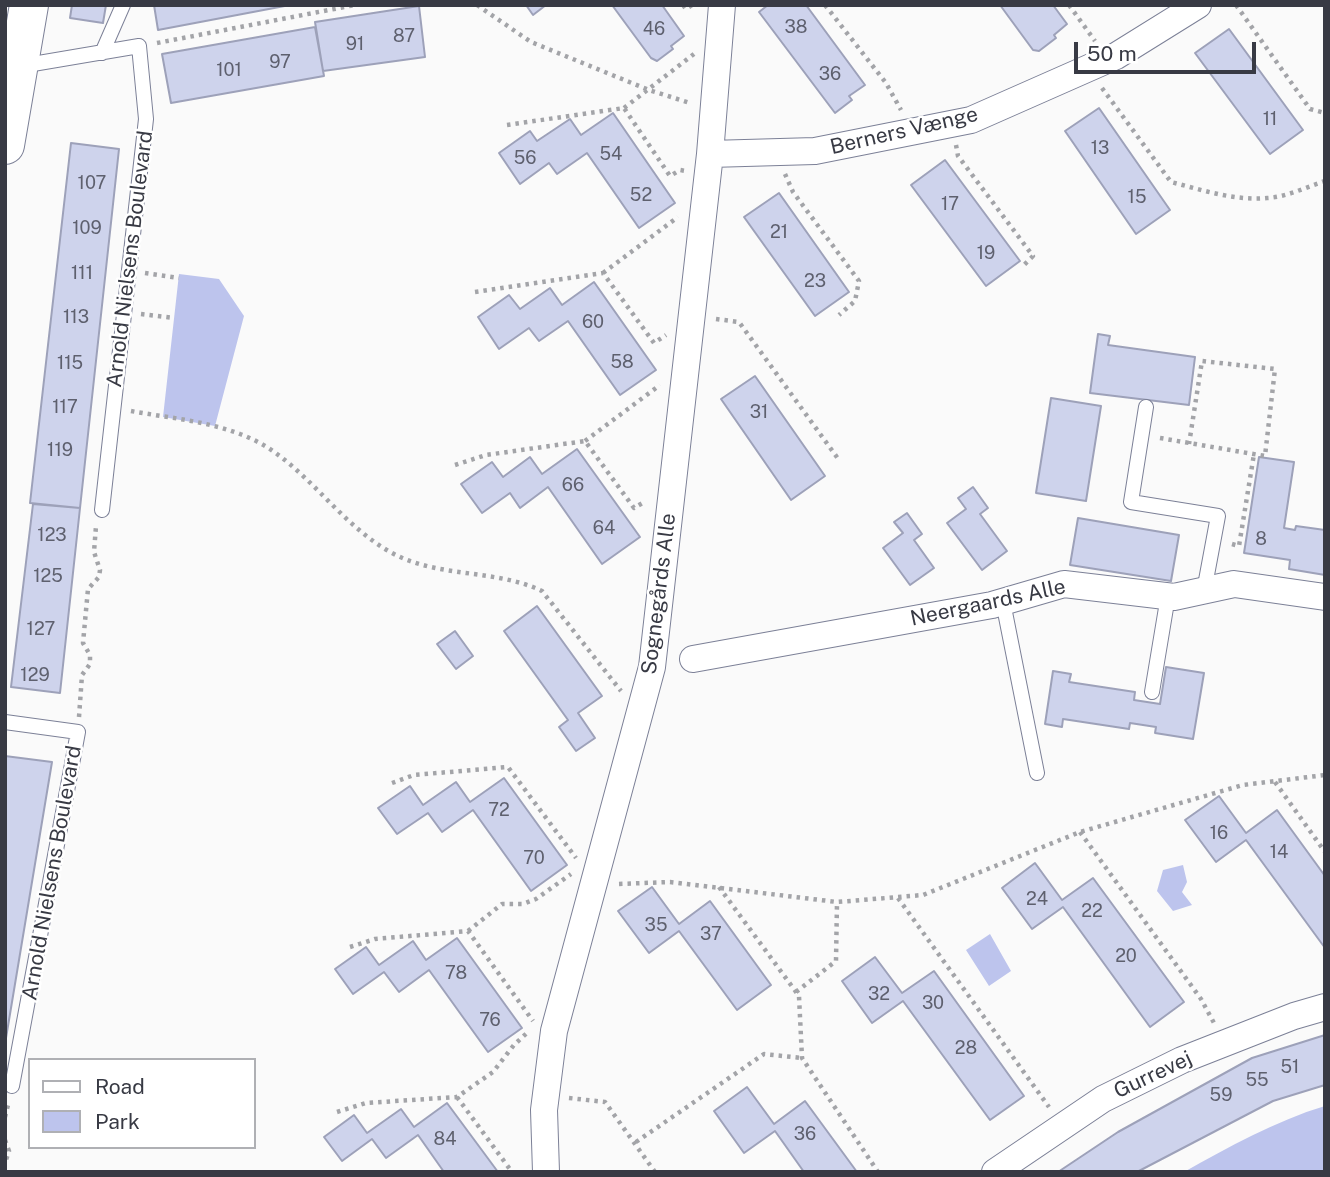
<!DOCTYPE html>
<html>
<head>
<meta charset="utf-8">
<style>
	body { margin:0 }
	#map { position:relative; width:1330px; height:1177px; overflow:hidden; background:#fafafa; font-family:"Public Sans",sans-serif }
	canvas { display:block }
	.frame { position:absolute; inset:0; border:7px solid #383a44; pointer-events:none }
	.legend { position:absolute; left:28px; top:1058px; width:228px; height:91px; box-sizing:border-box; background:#fff; border:2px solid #afb0b4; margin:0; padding:9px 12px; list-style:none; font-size:21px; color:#383a44 }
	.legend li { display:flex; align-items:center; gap:14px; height:35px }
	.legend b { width:35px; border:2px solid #afb0b4 }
	.scale { position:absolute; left:1074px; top:42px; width:182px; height:32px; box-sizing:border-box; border:4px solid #383a44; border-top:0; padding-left:9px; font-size:21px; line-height:24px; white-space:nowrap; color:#383a44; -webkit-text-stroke:5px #fff; paint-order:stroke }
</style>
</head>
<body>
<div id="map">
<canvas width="1330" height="1177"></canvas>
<div class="frame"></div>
<ul class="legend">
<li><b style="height:9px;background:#fff"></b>Road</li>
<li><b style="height:19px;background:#bdc4ed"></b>Park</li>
</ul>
<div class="scale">50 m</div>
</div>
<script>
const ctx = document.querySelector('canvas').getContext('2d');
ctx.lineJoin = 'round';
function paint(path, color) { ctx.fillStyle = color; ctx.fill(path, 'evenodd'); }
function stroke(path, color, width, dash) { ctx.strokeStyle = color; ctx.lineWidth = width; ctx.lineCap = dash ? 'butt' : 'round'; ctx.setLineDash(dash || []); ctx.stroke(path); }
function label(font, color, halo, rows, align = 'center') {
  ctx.font = font + ' "Public Sans",sans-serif'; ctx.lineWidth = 5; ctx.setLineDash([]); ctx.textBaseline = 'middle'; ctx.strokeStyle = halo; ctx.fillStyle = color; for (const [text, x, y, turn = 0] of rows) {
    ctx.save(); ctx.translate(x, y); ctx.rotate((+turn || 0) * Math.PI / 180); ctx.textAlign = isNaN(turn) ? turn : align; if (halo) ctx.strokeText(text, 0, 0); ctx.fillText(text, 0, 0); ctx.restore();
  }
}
paint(new Path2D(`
	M179,274L219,279L244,316L215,426L163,417Z
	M1183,865L1187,882L1182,892L1192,905L1173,911L1157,891L1163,870Z
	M990,934L1011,971L989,986L966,950Z
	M1325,1106V1172H1184C1229,1147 1275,1121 1325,1106Z`), '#bdc4ed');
const building = new Path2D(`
	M72,5H106L103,23L70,18Z
	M154,5H290L158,30Z
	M526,5H546L533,15Z
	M612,5H662L684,36L671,46L673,49L657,61L651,58Z
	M768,5H806L865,85L849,96L852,100L835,113L759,12Z
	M1000,5H1053L1067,24L1054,35L1056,38L1039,51L1033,50Z
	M419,6L425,57L323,71L315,22Z
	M315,27L324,76L171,103L162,54Z
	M1229,29L1303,130L1270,154L1195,53Z
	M1099,108L1170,210L1136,234L1065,131Z
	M613,113L675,203L639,228L587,153L557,174L549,163L520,184L499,153L530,131L537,141L570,119L581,135Z
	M71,143L119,149L80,508L30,503Z
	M945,160L1020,261L986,286L911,185Z
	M779,193L849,292L815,316L744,217Z
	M594,282L656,370L620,395L568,321L539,341L529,328L499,349L478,317L509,295L520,309L550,288L562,305Z
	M1098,334L1110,336L1108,345L1195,357L1189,405L1090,393Z
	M755,376L825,476L791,500L721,399Z
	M1051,398L1101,406L1086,501L1036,493Z
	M577,449L640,537L602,564L548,487L520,508L510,493L482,513L461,484L492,462L503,477L530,457L542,474Z
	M1259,457L1294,462L1284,528L1295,530L1296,526L1325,530V575L1289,569L1290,560L1244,553Z
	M973,487L988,508L980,514L1007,551L982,570L947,523L966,509L958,498Z
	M33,504L80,508L60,693L11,687Z
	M907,513L922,534L914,540L934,568L910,585L883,548L903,533L894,522Z
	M1078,518L1179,535L1171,581L1070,565Z
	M537,606L602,696L578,713L595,738L576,751L559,727L568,720L504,631Z
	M455,631L473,656L456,669L437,644Z
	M1166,667L1204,673L1193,739L1155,733L1156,727L1130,723L1129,729L1063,719L1062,727L1045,724L1053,671L1071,674L1069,682L1135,692L1134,700L1160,704Z
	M5,756L52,762L5,1044Z
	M504,778L567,865L531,891L473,810L442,832L428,813L397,834L378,808L410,786L423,805L456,782L470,802Z
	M1219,796L1246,833L1277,810L1325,876V948L1246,840L1216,862L1185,820Z
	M1035,863L1062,900L1093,878L1184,1002L1150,1027L1063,907L1032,929L1002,888Z
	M652,887L679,924L710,901L771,985L737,1010L679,931L649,953L618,911Z
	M457,938L522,1028L488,1052L429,970L399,992L384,972L353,994L335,969L366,947L379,965L413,941L426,960Z
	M875,957L902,993L934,971L1024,1096L990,1120L903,1001L872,1023L842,981Z
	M1325,1035V1085L1273,1101L1137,1172H1058L1118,1132L1252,1058Z
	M747,1087L774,1124L805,1101L857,1172H804L775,1131L744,1153L714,1111Z
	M447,1103L498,1172H444L418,1135L386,1158L372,1139L342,1161L324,1137L354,1115L367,1133L401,1109L414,1127Z`);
paint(building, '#ced3ec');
stroke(building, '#9da1b9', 2);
const lane = new Path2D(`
	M102,53L123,5
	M21,66L139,46L146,119L102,510
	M1146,407L1131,502L1218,516L1204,591
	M1003,602L1037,773
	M1152,692L1168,596
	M5,722L78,732L12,1086`);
const street = new Path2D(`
	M710,154L815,151L971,120L1116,56L1198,5
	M693,659L992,605L1064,584L1174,597L1234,584L1325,597
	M546,1172L544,1110L554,1031L652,667L710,154L722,5
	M995,1172L1103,1099L1182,1060L1294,1016L1325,1007`);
const secondary = new Path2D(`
	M5,145L29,5`);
stroke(lane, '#7c8097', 16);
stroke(street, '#7c8097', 28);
stroke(secondary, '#7c8097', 40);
stroke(new Path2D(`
	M477,5L531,42L649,90L690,103
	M683,5L686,9L692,5
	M825,5L886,83L901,110
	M1069,5L1095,41
	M1236,5L1310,109L1325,113
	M157,43L355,5
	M1102,88L1171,182C1202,190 1235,201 1267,198C1287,197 1306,187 1325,181
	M624,108L694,54
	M507,125L624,108L670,176L680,170L686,171
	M956,145L958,156L1033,256L1024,265
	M785,174L793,192L859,281L855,301L839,315
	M145,273L179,278
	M603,273L678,217
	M475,292L603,273L654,343L666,335
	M141,314L174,318
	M716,319L739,322L839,460
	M131,411C180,420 236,423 277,454C318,484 348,530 394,554C440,578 496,569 542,591L621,691
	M1160,438L1265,456L1275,369L1202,361L1189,444
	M585,441L660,385
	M455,465L486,455L585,441L634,508L646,501
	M1232,544L1239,546L1254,454
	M79,717L82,675L90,664V655L83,643L88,589L99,577L100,570L94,552L96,526
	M1275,782L1325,852
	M392,783L414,775L508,767L576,858
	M1080,832L1201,999L1214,1023
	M619,884L670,882L837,902L923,895L1080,832L1243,785L1325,775
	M719,887L799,996L802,1058L878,1172
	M898,898L1049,1107
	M468,931L502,904H523L536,899L571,874
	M350,947L375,939L468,931L533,1021
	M796,992L836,961L837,902
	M457,1097L512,1172
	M569,1098L605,1102L655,1172
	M337,1112L366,1103L457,1097L493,1072L514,1045L529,1031
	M5,1117L9,1101
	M5,1140L9,1151L5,1163
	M636,1142L764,1054L802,1058`), '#a3a4a8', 4.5, [3.5, 5]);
stroke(lane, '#fff', 14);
stroke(street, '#fff', 26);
stroke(secondary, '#fff', 38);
label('18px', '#5e606e', null, [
	["38",796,27],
	["46",654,29],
	["87",404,36],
	["91",355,44],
	["97",280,62],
	["101",229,70],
	["36",830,74],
	["11",1270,119],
	["13",1100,148],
	["54",611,154],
	["56",525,158],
	["107",92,183],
	["52",641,195],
	["15",1137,197],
	["17",950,204],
	["109",87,228],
	["21",779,232],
	["19",986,253],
	["111",82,273],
	["23",815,281],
	["113",76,317],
	["60",593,322],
	["58",622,362],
	["115",70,363],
	["117",65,407],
	["31",759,412],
	["119",60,450],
	["66",573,485],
	["64",604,528],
	["123",52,535],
	["8",1261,539],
	["125",48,576],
	["127",41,629],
	["129",35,675],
	["72",499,810],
	["16",1219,833],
	["14",1279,852],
	["70",534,858],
	["24",1037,899],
	["22",1092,911],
	["35",656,925],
	["37",711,934],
	["20",1126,956],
	["78",456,973],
	["32",879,994],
	["30",933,1003],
	["76",490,1020],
	["28",966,1048],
	["51",1290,1067],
	["55",1257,1080],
	["59",1221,1095],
	["36",805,1134],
	["84",445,1139]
]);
label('21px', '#383a44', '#fff', [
	["Berners Vænge",904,131,-13],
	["Arnold Nielsens Boulevard",130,259,-83],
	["Sognegårds Alle",659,594,-83],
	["Neergaards Alle",988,603,-12],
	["Arnold Nielsens Boulevard",52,873,-80],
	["Gurrevej",1153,1075,-25]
]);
</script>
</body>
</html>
